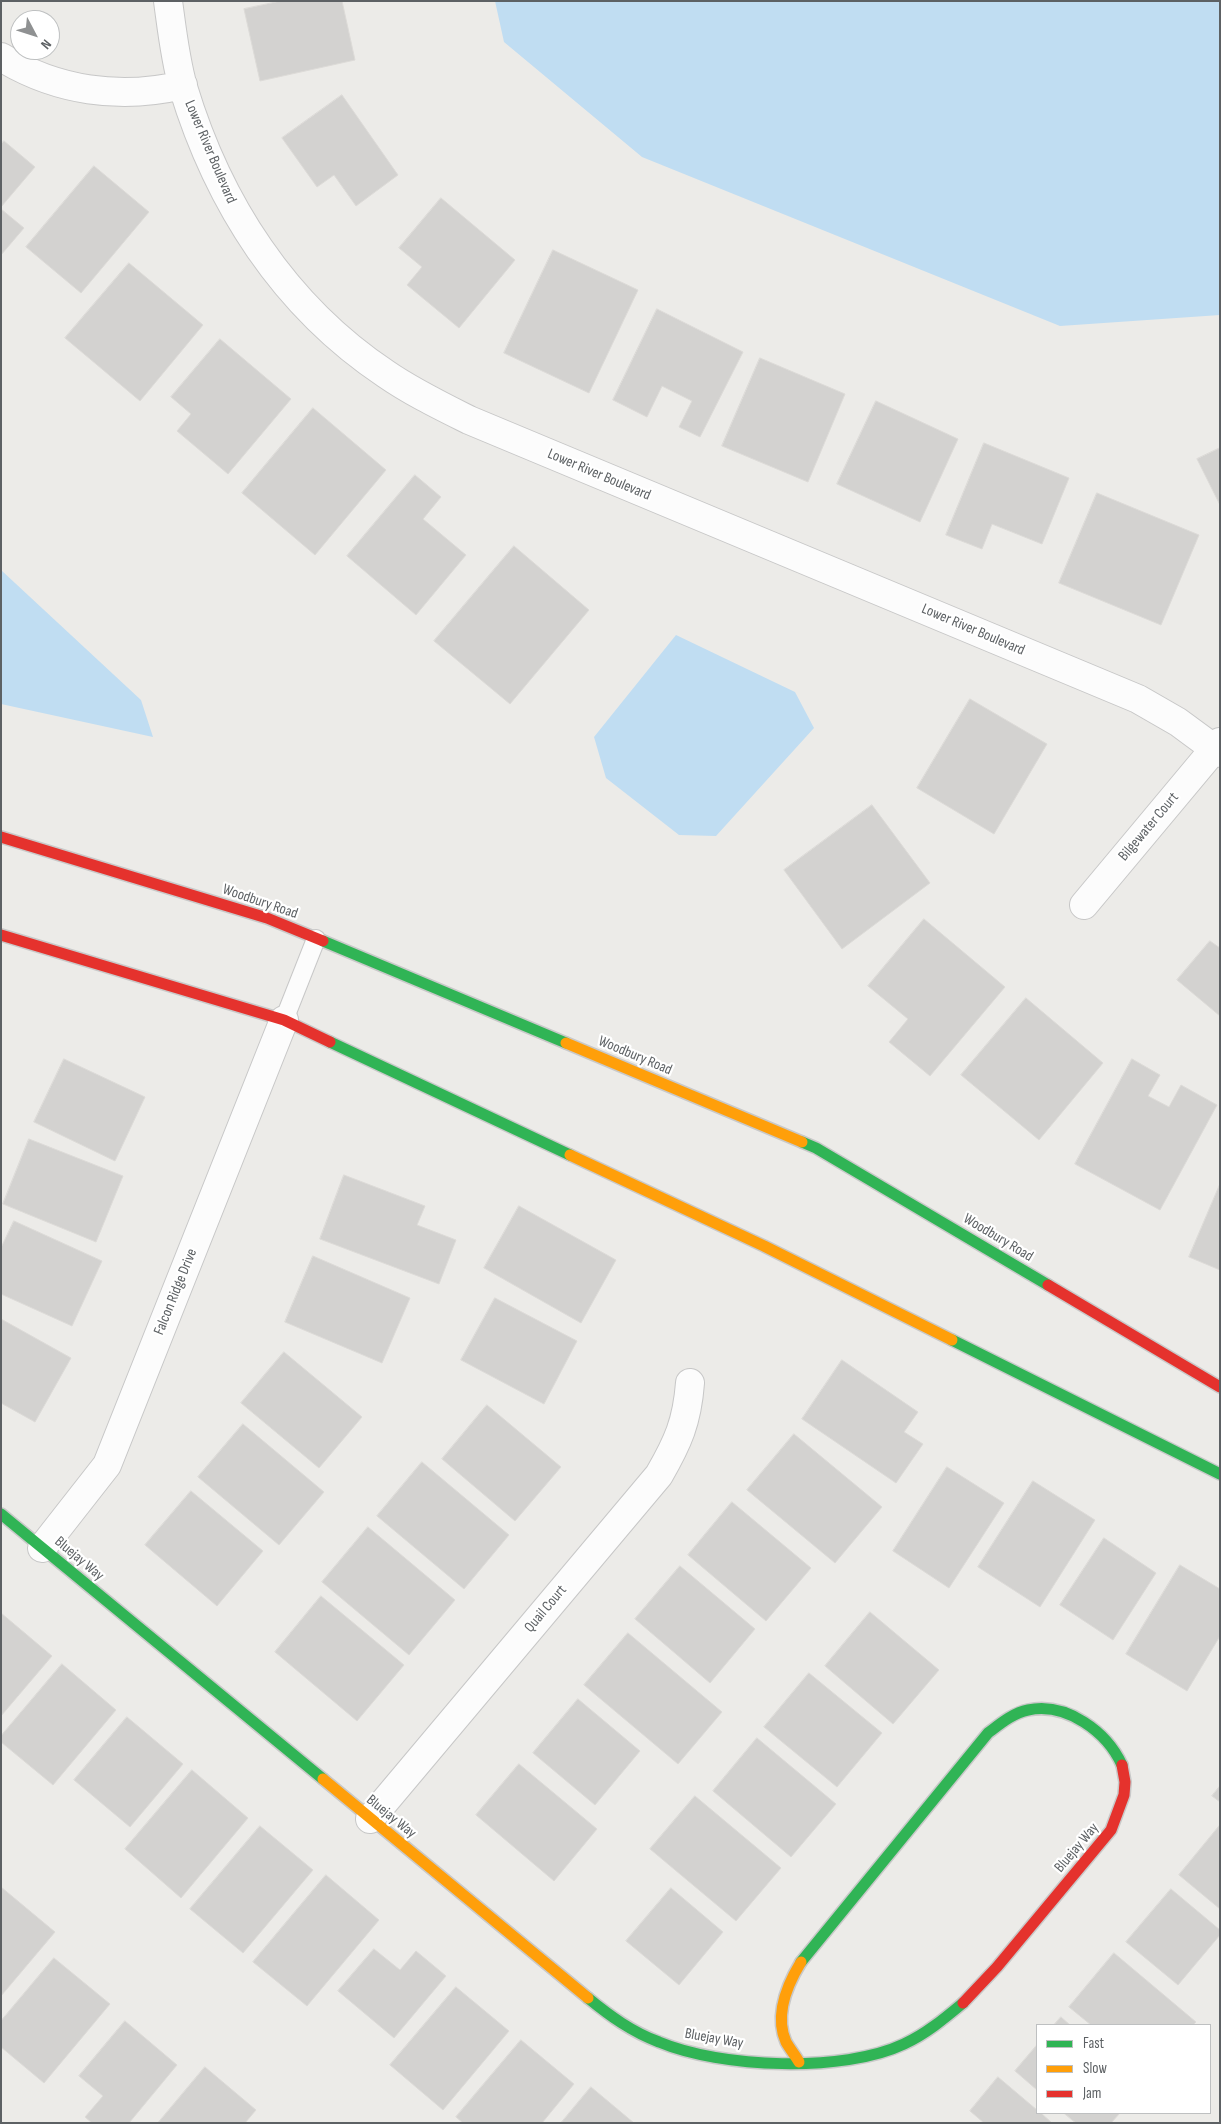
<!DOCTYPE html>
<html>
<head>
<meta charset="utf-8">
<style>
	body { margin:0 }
	#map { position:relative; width:1221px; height:2124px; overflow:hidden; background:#ecebe8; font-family:"Sofia Sans Condensed",sans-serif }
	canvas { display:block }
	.frame { position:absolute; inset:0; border:2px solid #5d6164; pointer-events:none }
	.legend { position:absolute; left:1036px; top:2024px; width:175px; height:90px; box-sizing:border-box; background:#fff; border:1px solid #bec0c1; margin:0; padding:6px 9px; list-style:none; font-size:15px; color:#5d6164 }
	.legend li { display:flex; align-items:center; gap:10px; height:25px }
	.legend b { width:25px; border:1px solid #bec0c1 }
	.north { position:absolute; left:10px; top:10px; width:50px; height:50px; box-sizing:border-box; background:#fff; border:1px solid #bec0c1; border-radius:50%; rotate:130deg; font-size:14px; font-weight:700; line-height:20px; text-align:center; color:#5d6164 }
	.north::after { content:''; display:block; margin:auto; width:18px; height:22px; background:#8f9192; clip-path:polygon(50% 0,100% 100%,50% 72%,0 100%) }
</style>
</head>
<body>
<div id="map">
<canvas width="1221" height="2124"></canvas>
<div class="frame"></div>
<ul class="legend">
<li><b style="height:6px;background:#30b455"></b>Fast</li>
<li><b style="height:6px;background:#ff9f0a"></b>Slow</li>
<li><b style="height:6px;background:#e5322d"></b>Jam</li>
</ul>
<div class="north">N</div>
</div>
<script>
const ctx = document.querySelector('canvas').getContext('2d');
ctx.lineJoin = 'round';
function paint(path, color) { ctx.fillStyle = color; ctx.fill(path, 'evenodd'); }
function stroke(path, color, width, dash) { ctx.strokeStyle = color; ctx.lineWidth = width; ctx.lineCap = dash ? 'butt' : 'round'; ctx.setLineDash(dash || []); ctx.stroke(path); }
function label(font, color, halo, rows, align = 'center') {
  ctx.font = font + ' "Sofia Sans Condensed",sans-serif'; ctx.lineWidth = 4.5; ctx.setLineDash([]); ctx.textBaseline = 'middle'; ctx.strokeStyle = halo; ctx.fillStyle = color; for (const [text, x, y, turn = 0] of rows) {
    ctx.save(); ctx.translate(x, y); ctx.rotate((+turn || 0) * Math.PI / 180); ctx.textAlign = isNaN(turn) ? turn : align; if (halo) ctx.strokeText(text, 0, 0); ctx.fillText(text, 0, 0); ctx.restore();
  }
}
paint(new Path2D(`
	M495,1H1220V315L1060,326L642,157L504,42Z
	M1,570L141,700L153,737L1,704Z
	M676,635L795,692L814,728L716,836L679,835L606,778L594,737Z`), '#c0ddf2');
const building = new Path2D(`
	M281,1H342L355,60L260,81L244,9Z
	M342,95L398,175L356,206L334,175L317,187L282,138Z
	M4,141L35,167L1,207V144Z
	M94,166L149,212L81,293L26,247Z
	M441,198L515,260L459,328L407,285L422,267L399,248Z
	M1,209L24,228L1,255Z
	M553,250L638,290L589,393L504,353Z
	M129,263L203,325L140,401L65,338Z
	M657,309L743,352L700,437L679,427L692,401L662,386L647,417L613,400Z
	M220,339L291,399L228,474L177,431L191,414L171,397Z
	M760,358L845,394L808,482L722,446Z
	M876,401L958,439L920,522L837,484Z
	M313,408L386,470L315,555L242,493Z
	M984,443L1069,478L1042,544L992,524L982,549L946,535Z
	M1220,448V505L1197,459Z
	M415,475L441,497L423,519L466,555L416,615L347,556Z
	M1097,493L1199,535L1161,625L1059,583Z
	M514,546L589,610L510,704L434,641Z
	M970,699L1047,744L994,834L917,788Z
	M872,805L930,883L842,949L784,870Z
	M924,919L1005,987L930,1076L889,1042L908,1019L868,986Z
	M1210,941L1220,948V1016L1177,980Z
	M1026,998L1103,1063L1039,1140L961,1075Z
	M64,1059L145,1097L115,1161L34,1122Z
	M1132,1059L1160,1075L1148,1096L1169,1107L1181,1085L1217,1105L1160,1210L1075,1164Z
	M29,1139L123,1176L96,1242L3,1204Z
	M344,1175L425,1206L417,1225L456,1240L439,1284L320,1239Z
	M1220,1184V1270L1189,1257Z
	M519,1206L616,1260L581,1323L484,1268Z
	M14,1221L102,1261L72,1326L1,1294V1248Z
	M313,1256L410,1298L382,1363L285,1322Z
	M495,1298L577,1341L544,1404L461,1360Z
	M1,1319L71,1358L35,1422L1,1403Z
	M284,1352L362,1417L319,1468L241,1403Z
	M842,1360L918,1412L904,1432L923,1444L896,1483L802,1419Z
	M487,1405L561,1467L515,1521L442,1459Z
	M243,1424L324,1492L279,1545L198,1477Z
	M794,1434L882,1507L835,1563L747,1490Z
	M422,1462L509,1535L464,1589L377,1516Z
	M947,1467L1004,1503L949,1588L893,1551Z
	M1033,1481L1095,1520L1040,1607L978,1567Z
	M191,1491L263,1551L217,1606L145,1545Z
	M732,1502L811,1568L766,1621L688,1555Z
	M368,1527L455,1600L409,1655L322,1582Z
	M1104,1538L1156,1573L1113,1640L1060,1605Z
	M1180,1565L1220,1589V1636L1187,1691L1126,1654Z
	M680,1566L755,1629L710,1683L635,1619Z
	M321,1596L404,1665L357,1721L275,1652Z
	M870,1612L939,1670L893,1724L825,1666Z
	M1,1613L52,1656L1,1716Z
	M628,1633L722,1712L678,1764L584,1685Z
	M62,1664L116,1710L53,1785L1,1742V1736Z
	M809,1673L882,1733L837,1787L764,1727Z
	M578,1699L640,1751L595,1805L533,1753Z
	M127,1717L183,1764L130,1827L74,1780Z
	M757,1738L836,1804L791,1857L713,1791Z
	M519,1764L597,1829L554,1881L476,1815Z
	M192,1770L248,1818L181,1898L125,1849Z
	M1220,1786V1802L1212,1796Z
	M695,1796L781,1868L736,1921L650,1849Z
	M1220,1825V1909L1179,1875Z
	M260,1826L313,1870L243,1953L190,1909Z
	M326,1875L379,1920L307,2006L253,1962Z
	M1,1887L55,1932L1,1996Z
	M671,1888L723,1932L679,1985L626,1941Z
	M1171,1889L1220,1930V1935L1178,1985L1126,1942Z
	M374,1949L400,1970L416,1951L446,1976L394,2038L338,1991Z
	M1114,1953L1196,2022L1193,2025H1091L1069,2007Z
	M54,1958L110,2004L44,2083L1,2047V2021Z
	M456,1987L509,2031L443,2110L390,2065Z
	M1061,2017L1070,2025H1054Z
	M125,2021L177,2065L129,2123H92L85,2117L103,2096L79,2076Z
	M521,2040L574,2084L542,2123H463L456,2117Z
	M1037,2045V2090L1015,2071Z
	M205,2067L256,2110L245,2123H158Z
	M998,2077L1037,2110V2113H1041L1052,2123H984L970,2111Z
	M591,2087L634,2123H561Z
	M1064,2113H1120L1111,2123H1076Z`);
paint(building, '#d3d2d0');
stroke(building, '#dcdad7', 1);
const lane = new Path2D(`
	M284,1020L316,939`);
const street = new Path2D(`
	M168,1C172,30 175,59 183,87C218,203 284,306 386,374C412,392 441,406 469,420L1138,699L1178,722L1220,753
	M1,57C56,91 120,100 183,85
	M1084,905L1220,742
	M42,1548L107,1465L284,1020
	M370,1819L659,1475C678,1442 687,1422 690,1383`);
const fast = new Path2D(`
	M323,941L566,1043
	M330,1042L570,1155
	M802,1142L816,1148L1048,1285
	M952,1340L1220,1474
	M1,1514L323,1779
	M801,1962L988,1733C1000,1724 1013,1713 1028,1710C1067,1702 1107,1732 1122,1765
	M588,1998C610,2016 632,2032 659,2042C721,2068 843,2073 904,2044C926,2034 945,2018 963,2003`);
const slow = new Path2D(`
	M566,1043L802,1142
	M570,1155L764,1246L952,1340
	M323,1779L588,1998
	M799,2062C795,2055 790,2049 786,2042C774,2015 787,1985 801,1962`);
const jam = new Path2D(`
	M1,837L267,918L323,941
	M1,935L284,1020L330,1042
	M1048,1285L1220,1387
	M963,2003L997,1967L1111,1830L1124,1795L1125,1782L1122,1765`);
stroke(lane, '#c7c7c7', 20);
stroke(street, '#c7c7c7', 30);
stroke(fast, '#c9c9c9', 14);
stroke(slow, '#c9c9c9', 14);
stroke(jam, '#c9c9c9', 14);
stroke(lane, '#fcfcfc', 18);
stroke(street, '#fcfcfc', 28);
stroke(fast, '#30b455', 11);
stroke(slow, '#ff9f0a', 11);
stroke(jam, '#e5322d', 11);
label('15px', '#5d6164', '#fff', [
	["Lower River Boulevard",210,152,67],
	["Lower River Boulevard",599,475,23],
	["Lower River Boulevard",973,630,23],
	["Bilgewater Court",1149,827,-50],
	["Woodbury Road",260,902,19],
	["Woodbury Road",635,1056,23],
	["Woodbury Road",998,1238,31],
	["Falcon Ridge Drive",176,1292,-68],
	["Bluejay Way",79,1559,40],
	["Quail Court",546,1609,-50],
	["Bluejay Way",391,1817,39],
	["Bluejay Way",1077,1848,-50],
	["Bluejay Way",714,2039,10]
]);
</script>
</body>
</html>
